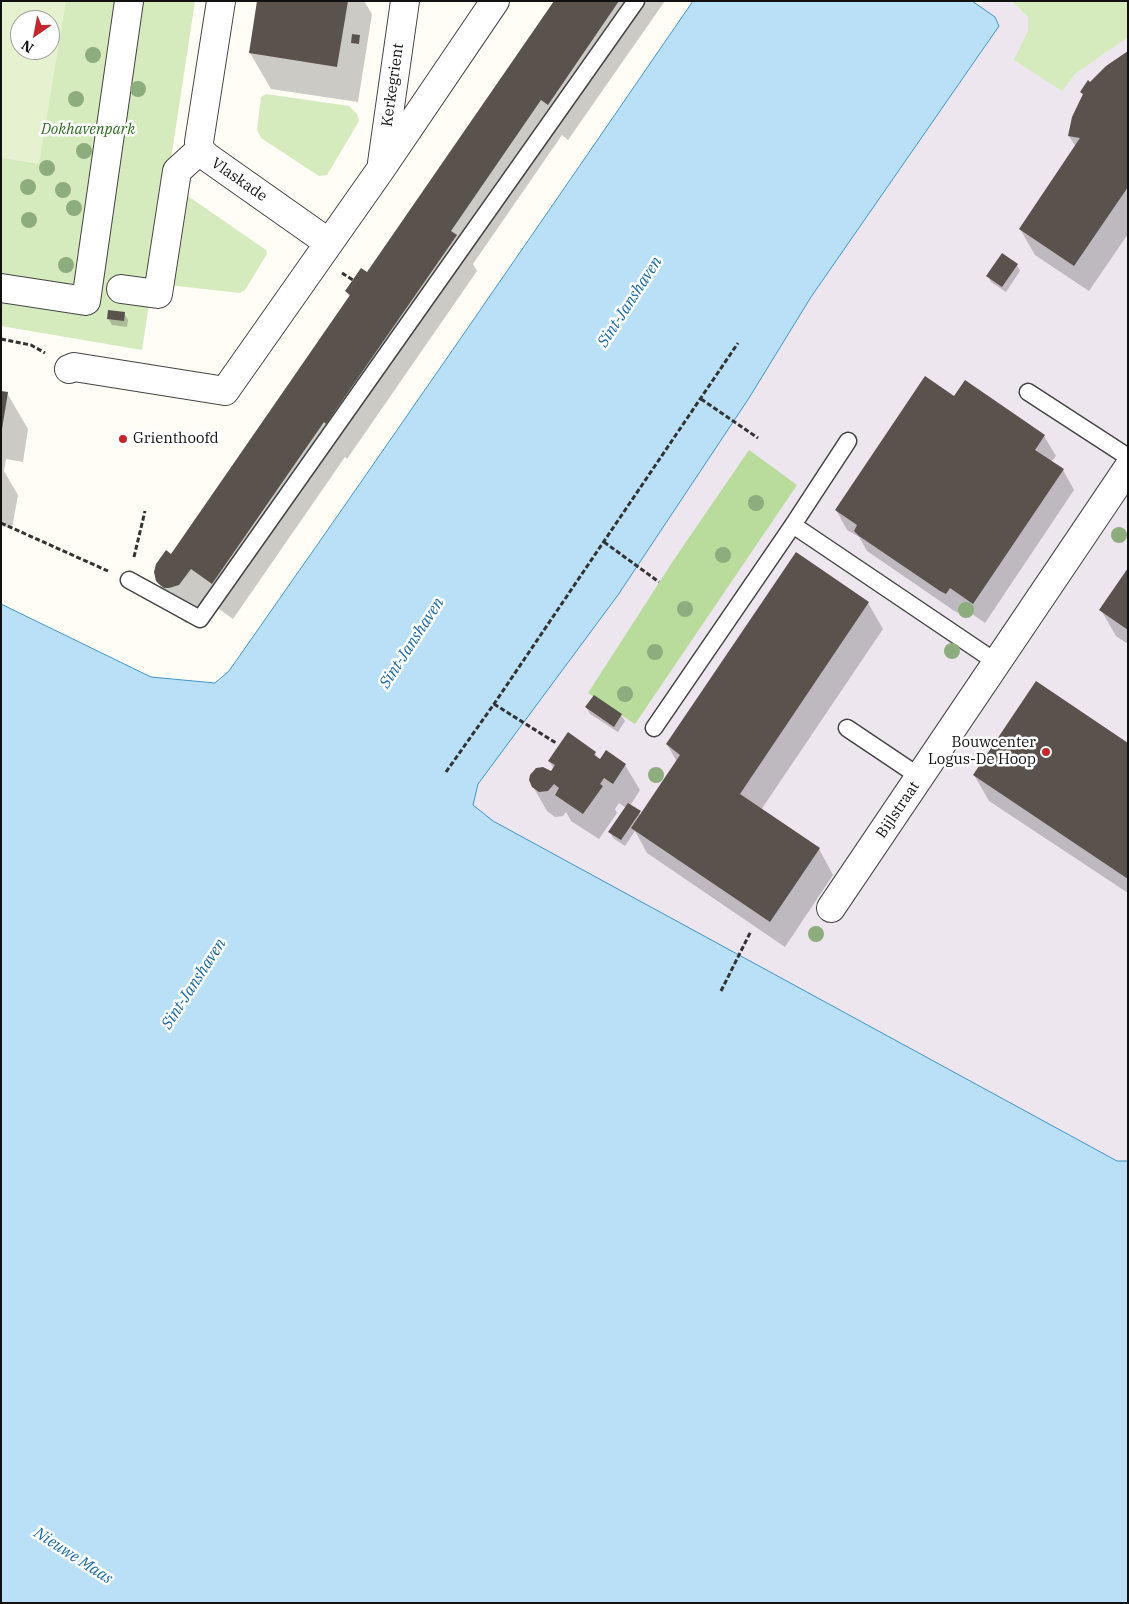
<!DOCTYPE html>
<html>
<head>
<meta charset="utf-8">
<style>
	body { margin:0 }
	#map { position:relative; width:1129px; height:1604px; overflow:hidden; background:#fffdf5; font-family:"IBM Plex Serif",serif }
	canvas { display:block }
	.frame { position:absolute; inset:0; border:2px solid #111; pointer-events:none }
	.north { position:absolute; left:10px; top:10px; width:50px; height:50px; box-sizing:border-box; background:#fff; border:1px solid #a0a0a0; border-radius:50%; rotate:213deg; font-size:14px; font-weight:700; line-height:20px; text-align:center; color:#111 }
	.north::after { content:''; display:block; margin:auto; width:18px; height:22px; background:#c4262e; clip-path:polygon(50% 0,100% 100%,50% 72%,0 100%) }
</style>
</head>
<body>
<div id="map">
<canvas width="1129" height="1604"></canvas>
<div class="frame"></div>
<div class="north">N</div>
</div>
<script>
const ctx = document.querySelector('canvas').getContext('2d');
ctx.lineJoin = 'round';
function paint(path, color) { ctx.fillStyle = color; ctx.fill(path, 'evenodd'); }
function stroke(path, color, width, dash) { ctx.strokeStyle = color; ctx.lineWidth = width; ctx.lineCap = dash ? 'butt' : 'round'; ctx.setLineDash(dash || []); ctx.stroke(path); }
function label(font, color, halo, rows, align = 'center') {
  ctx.font = font + ' "IBM Plex Serif",serif'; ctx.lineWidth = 5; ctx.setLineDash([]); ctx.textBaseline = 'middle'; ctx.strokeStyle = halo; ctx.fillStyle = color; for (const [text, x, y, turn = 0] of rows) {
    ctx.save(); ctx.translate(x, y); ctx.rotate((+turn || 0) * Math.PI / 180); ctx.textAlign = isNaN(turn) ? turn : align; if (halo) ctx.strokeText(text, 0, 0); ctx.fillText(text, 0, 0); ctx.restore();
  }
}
paint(new Path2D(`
	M985,1H1128V1205L351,811L922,48Z`), '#eee6ef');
paint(new Path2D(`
	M1,1H195L142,350L1,326ZM20,20H50V50H20Z
	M1012,1H1128V37L1075,74L1062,91L1014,60L1028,31V17Z
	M266,94L349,106L357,114L359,121L327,175L319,176L261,138L257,130L261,97Z
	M185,194L266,250L267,254L245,290L240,293L168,285Z`), '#d5ebbd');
paint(new Path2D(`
	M749,450L797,485L635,724L588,693L675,558Z`), '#b9dc9c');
paint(new Path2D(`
	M1,1H66L39,164L1,158ZM20,20H50V50H20Z`), '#e6f2cf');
const water = new Path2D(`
	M693,1H972L995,17L999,26L811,297L749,398L618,595L478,784L473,805L493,821L1117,1161H1128V1603H1V604L151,677L215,683L229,671C385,449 539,225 693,1Z`);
paint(water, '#b9e0f7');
stroke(water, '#3f96cf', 1);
paint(new Path2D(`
	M258,1H364L372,14L358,102L271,89L250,53Z
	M554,1H665L568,140L562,135L473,264L477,271L347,459L345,457L233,619L212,604L195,623H186L178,617L157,581L172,556L350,298L346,291L367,274L555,3Z
	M1128,52V234L1089,291L1035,255L1020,229L1076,147L1069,136L1083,95L1082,92Z
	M1017,265L1020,271L1006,292L991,282L988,276Z
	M124,313L128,320L127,327L112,325L108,318Z
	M1,393H7L28,429L23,462L6,459L4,471L18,495L12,528L1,526Z
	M955,397L1044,436L1056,456L1051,462L1063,470L1074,490L985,623L962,607L958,613L953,610L867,551L859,537L847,530L836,510Z
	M796,554L868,603L883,629L761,810L819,849L833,875L785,947L647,853L635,831L625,846L613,838L610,832L626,808L619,803L615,809L617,813L599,839L571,821L566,812L563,816L555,817L547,811L532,785L551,773L554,769L549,761L595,753L600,761L625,765L640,790L630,806L641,815L677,762L667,744Z
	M1128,571V644L1116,636L1101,610Z
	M586,707L621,715L625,721L618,732L590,714Z
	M1128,745V893L989,801L974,775Z`), '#0003');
paint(new Path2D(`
	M257,1H348L337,67L249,53Z
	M554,1H619L548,105L541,100L451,231L457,235L326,424L324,422L212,584L191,569L179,585L169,588H164L159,584L156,581L154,572L156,564L166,550L171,554L350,295L345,291L361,268L367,272Z
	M352,34L360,35L359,44L351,43Z
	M1128,51V187L1074,266L1019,229L1080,138L1068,136L1072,117L1083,94L1080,92L1088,80L1090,82L1106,66Z
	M1002,253L1018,264L1002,287L986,276Z
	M108,310L125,312L124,321L107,319Z
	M925,376L954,396L965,380L1045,435L1035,450L1064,469L973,604L950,588L946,594L940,591L859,536L854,531L857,525L835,510Z
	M1,391L8,392L2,429H1Z
	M796,552L869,602L740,794L820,848L770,922L631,828L680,755L666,744Z
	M1128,568V630L1099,610Z
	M1036,681L1128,743V879L973,775Z
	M594,695L622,714L614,727L585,707Z
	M568,732L596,752L594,755L600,759L606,750L626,764L613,784L604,778L600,784L603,786L583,814L555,795L559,788L554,784L548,791L539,792L532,787L529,780L530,775L536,768L543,767L551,771L555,765L548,761Z
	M628,803L641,811L621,840L608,832Z`), '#5a524d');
const lane = new Path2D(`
	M1028,392L1128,457
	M793,525L996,662
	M129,580L200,619L636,1
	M654,728L793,525L848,441
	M847,728L920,777`);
const street = new Path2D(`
	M221,1L199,142L200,150L207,157L329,243
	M382,163L405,1
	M1,288L86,301L129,1
	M121,289L158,294L177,171L200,150
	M69,369L74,367L225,391L381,169L495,1
	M831,908L1128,468`);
stroke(lane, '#444', 19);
stroke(street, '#444', 30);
stroke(new Path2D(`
	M342,273L353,280
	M1,339L31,345L45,353
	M701,399L758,438
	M1,523L108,571
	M604,542L659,582
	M134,557L145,511
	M494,704L556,743
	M446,772L494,704L738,343
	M721,991L751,931`), '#333', 3, [5, 2.5]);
stroke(lane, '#fff', 16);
stroke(street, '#fff', 28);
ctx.fillStyle = '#8dad7f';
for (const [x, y] of [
	[93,55],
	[138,89],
	[76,99],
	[84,151],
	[47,168],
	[28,187],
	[63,190],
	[74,208],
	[29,220],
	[66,265],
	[756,503],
	[1119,535],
	[723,555],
	[685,609],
	[966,610],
	[952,651],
	[655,652],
	[625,694],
	[656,775],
	[816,934]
]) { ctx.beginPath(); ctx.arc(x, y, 8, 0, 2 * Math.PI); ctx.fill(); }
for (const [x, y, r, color] of [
	[123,439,5,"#c4262e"],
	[1046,752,5,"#c4262e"]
]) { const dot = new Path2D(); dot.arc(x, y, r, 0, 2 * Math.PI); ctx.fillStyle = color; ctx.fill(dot); stroke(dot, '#fff', 2); }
label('15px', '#111', '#fff', [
	["Kerkegrient",393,85,-82],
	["Vlaskade",239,180,35],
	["Bijlstraat",898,810,-56]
]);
label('italic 15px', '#2f6b1f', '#fff', [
	["Dokhavenpark",88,130]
]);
label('15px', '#111', '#fff', [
	["Grienthoofd",133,439],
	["Bouwcenter",1036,743,"right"],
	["Logus-De Hoop",1036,760,"right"]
], 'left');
label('italic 16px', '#1768a6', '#fff', [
	["Sint-Janshaven",630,302,-57],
	["Sint-Janshaven",412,643,-57],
	["Sint-Janshaven",194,984,-57],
	["Nieuwe Maas",73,1556,33]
]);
</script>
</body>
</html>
